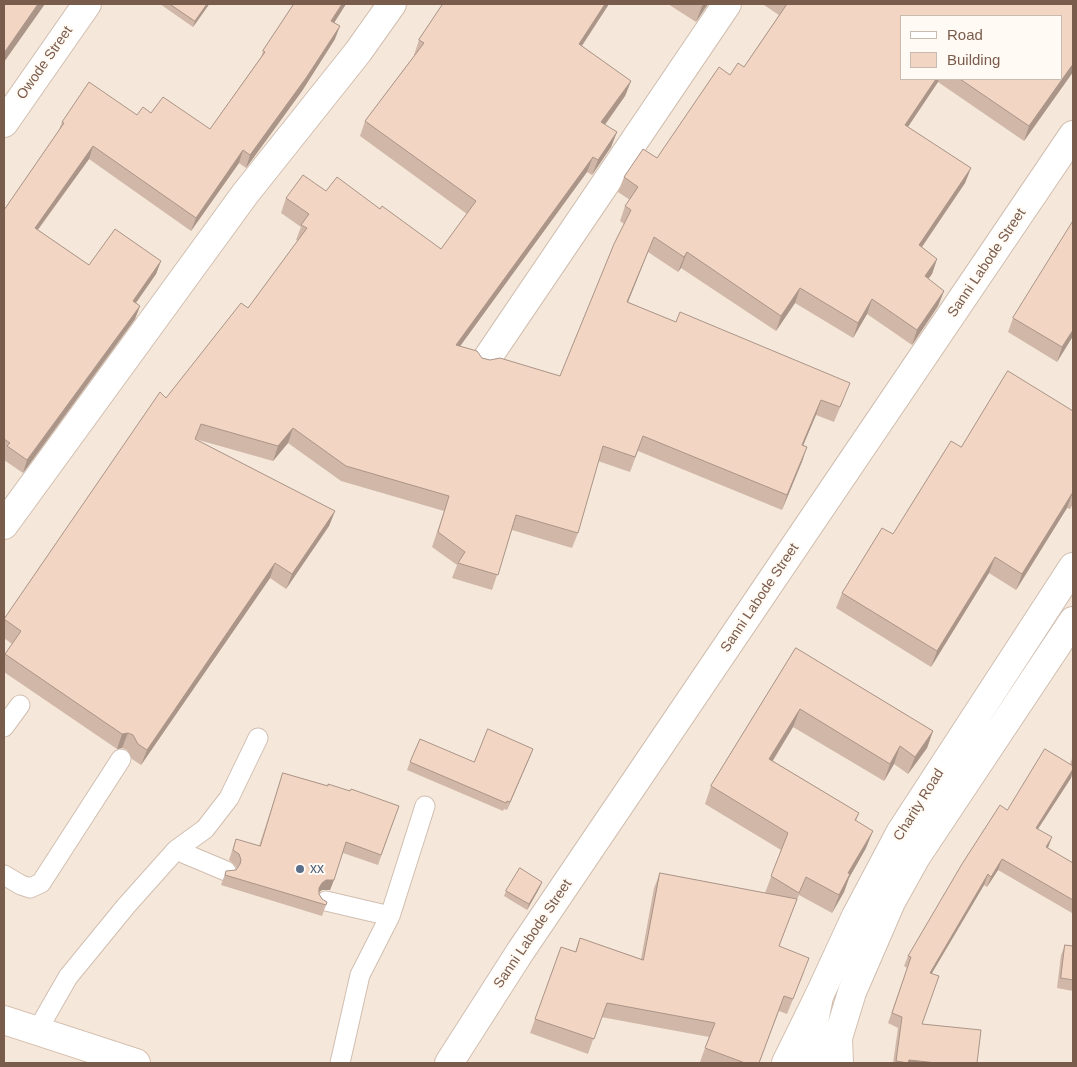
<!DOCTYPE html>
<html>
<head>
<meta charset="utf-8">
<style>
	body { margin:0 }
	#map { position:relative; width:1077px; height:1067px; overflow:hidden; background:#fdf6ec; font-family:Helvetica,sans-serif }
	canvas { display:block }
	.frame { position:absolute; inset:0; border:5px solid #7a5c4d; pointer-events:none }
	.legend { position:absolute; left:900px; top:15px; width:162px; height:65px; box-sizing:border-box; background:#fffaf3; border:1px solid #cabbb1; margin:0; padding:6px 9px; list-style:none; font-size:15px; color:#7a5c4d }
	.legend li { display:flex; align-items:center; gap:10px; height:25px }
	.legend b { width:25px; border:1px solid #cabbb1 }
</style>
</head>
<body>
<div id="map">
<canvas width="1077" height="1067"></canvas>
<div class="frame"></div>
<ul class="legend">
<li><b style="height:6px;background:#fff"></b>Road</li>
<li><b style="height:14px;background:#f3d5c3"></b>Building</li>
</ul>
</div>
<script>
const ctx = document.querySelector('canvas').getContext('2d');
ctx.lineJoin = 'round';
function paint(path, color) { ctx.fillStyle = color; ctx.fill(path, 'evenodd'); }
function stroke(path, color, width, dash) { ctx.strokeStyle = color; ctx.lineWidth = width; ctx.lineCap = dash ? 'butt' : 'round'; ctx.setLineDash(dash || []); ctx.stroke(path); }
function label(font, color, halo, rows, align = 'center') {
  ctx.font = font + ' Helvetica,sans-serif'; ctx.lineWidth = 4; ctx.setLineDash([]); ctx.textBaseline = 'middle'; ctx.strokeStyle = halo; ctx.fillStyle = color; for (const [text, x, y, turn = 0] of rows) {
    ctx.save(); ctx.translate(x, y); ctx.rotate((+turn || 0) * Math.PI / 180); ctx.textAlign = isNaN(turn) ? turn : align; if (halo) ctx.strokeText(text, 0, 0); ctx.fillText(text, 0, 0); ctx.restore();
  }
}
paint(new Path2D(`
	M4,4H1073V1063H4ZM901,16H1061V79H901Z`), '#f5e8da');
const service = new Path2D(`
	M4,727L20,705
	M176,850L226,871
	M4,875L21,885L30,888L41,883L121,759
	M326,901L390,916
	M37,1031L68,977L126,906L176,850L205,829L229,798L258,738
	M340,1063L360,975L390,916L425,806`);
const minor = new Path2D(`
	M4,123L87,4
	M486,360L727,4
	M4,525L245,194L358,52L392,4
	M449,1063L520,952L1073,135`);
const tertiary = new Path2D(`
	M832,1062L838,1038L852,992L891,902L916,857L1073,621
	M806,1063L819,996L856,916L900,833L1073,567`);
const secondary = new Path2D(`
	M4,1020L136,1063
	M838,1038L839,1063
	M786,1063L819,996`);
stroke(service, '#d1beb0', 21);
stroke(minor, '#d1beb0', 30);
stroke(tertiary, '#d1beb0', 30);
stroke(secondary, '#d6c0b0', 30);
stroke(service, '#fff', 19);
stroke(minor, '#fff', 28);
stroke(tertiary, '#fff', 28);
stroke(secondary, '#fff', 28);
paint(new Path2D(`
	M160,4H209L193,27Z
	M294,4H346L334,23L335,39L302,91L246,168L239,163L191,231L89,159L38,230L89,265L161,261L156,274L136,303L140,306L135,319L23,473L4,460V210L58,132L62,122L137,115L151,113L210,129L261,57L263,51Z
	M443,4H609L582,46L631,81L625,96L605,125L617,132L611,147L592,175L587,172L460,346L482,358L490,360L560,376L624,224L620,221L625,206L630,200L618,192L624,177L657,158L730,75L744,67L779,15L764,5V4H1073V72L1024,141L938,82L908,127L971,168L965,183L922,247L937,259L932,274L928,279L944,291L938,306L912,345L867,314L853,338L795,303L776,331L681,268L678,272L648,252L628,302L844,398L834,422L816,415L803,445L807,447L782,510L638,451L630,472L598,461L578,533L572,548L512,530L492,590L452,578L457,565L432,547L444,511L341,481L288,443L273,461L195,439L335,511L329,526L286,589L270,578L141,765L132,759L127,750L122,748L117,749L4,672V658L5,654L12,644L4,638V619L166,398L248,308L298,241L296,240L301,227L281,213L286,198L326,191L380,209L441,249L467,214L360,136L365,121L414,56V55L419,40ZM1061,16V79H901Z
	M668,4H708L696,22Z
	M1013,318L1073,336L1057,362L1008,332Z
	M1073,411V504L1070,509L1067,508L1016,590L989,573L931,667L836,608L842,593L893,534L961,447Z
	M796,648L933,731L927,748L908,774L894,764L884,781L793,727L773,761L859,813L856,821L866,848L849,878L844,892L832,913L799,895L779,946L804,972L787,1014L779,1011L759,1063H702L700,1062L709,1037L601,1017L588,1054L530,1033L561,947L575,952L580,938L641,959L654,888L660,873L765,893L781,850L705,804L711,786Z
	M533,749L507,810L504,809L503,811L407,770L410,762H474Z
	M1073,756V775L1072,774L1071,778L1038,829L1048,848L1073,863V911L1072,913L998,870L987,887L984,885L932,973L922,1024L977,1063H893L898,1028L888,1023L907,968L904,966L908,956L1007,810L1070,764Z
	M283,773L399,806L378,865L343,853L330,890H322L319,892V894L326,905L322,916L221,885L226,871L236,870L237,869L235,865L229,860L236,839L259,846Z
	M542,882L540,887L527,910L504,896L506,891Z
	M1065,945L1073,946V991L1057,988L1061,955Z`), '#d1b7a8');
paint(new Path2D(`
	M38,4H45L4,62V53Z
	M207,4H209L208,6L193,27L195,21Z
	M342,4H346L327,34L331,21Z
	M605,4H609L573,59L579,44Z
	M703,4H708L696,22L702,6Z
	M340,26L335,39L302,91L246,168L250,155Z
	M1073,64V72L1024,141L1029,126Z
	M936,79H939L938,82L899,140L905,125Z
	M631,81L625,96L596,137L601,122Z
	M617,132L611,147L592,175L598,160Z
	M93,146L89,159L30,240L35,228Z
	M243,150L239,163L191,231L196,218Z
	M593,157L587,172L450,360L456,345Z
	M971,168L965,183L913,260L919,245Z
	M654,237L622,317L627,302Z
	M687,252L681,268L678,272L684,257Z
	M937,259L932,274L919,291L925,276Z
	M161,261L156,274L128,314L133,301Z
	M800,288L795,303L776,331L781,316Z
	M944,291L938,306L912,345L917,330Z
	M872,299L867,314L853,338L858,323Z
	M140,306L135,319L23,473L27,460Z
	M1073,330V336L1057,362L1062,347Z
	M821,400L816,415L797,460L802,445Z
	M293,428L288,443L273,461L278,446Z
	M807,447L802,462L782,510L787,495Z
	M1073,492L1067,508L1016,590L1022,574Z
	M335,511L329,526L286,589L292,574Z
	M995,557L989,573L931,667L937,651Z
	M275,563L270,578L141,765L147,750Z
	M800,709L793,727L763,776L769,759Z
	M933,731L927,748L908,774L915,757Z
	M128,733L122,748L117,749L122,734Z
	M900,746L894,764L884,781L890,764Z
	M533,749L530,757L507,810L510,802Z
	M1073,769L1071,778L1032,838L1036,828Z
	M873,831L866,848L849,878L844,892L832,913L848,873Z
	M1052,837L1048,848L1046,847Z
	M1002,859L998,870L987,887L991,877Z
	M988,874L984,885L926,983L930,973Z
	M326,880H334L330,890H322L318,893L319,888L322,883Z
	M542,882L540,887L527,910L529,904Z
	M909,1060L937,1063H908Z`), '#aa9588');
const building = new Path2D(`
	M4,4H38L4,53Z
	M170,4H207L195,21Z
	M294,4H342L331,21L340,26L306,78L250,155L243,150L196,218L93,146L35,228L89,265L115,229L161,261L133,301L140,306L27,460L7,446L10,443L4,439V210L64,123L62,122L89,82L137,115L143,107L151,113L163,97L210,129L265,52L263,51Z
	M443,4H605L579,44L631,81L601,122L617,132L598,160L593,157L456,345L477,351L482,358L490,360L500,358L560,376L614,244L631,210L625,206L638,187L624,177L643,149L657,158L719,67L730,75L738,63L744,67L787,4H1073V64L1029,126L960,79H1061V16H901V79H936L905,125L971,168L919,245L937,259L925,276L944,291L917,330L872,299L858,323L800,288L781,316L687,252L684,257L654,237L627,302L676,322L680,312L850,383L840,407L821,400L802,445L807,447L787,495L643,436L635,457L603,446L578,533L516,515L498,575L458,563L465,552L438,532L449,496L346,466L293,428L278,446L201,424L195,439L335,511L292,574L275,563L147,750L138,744L133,735L128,733L122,734L5,654L21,631L4,619L160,392L166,398L241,303L248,308L307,228L301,225L309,214L286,198L303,175L326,191L337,177L380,209L382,206L441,249L476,201L365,121L424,43L419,40Z
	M1073,221V330L1062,347L1013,318Z
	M1008,371L1073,411V492L1022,574L995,557L937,651L842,593L882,528L893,534L951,441L961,447Z
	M796,648L933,731L915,757L900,746L890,764L800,709L769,759L859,813L855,820L873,831L848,873L850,874L839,895L806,877L799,893L771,876L788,833L711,786Z
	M488,729L533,749L510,802L507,801L506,803L410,762L420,739L474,762Z
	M1045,749L1073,766V769L1036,828L1052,837L1046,847L1073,863V900L1002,859L991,877L988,874L930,973L939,976L922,1024L981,1030L977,1063H937L909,1060L908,1063L896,1061L902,1017L892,1013L911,957L908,956L962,864L1000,805L1007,810Z
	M283,773L328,786V784L350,791L351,789L399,806L381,855L346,842L334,880H326L322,883L319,888V894L322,899L327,902L326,905L225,875L226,871L236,870L240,864L241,860L239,854L233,850L236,839L260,846Z
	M520,868L542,882L529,904L506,891Z
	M660,873L797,899L779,946L809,958L793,999L784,996L759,1063H745L705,1048L715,1023L607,1003L594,1039L535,1019L561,947L576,952L580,938L643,960Z
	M1065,945L1073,946V980L1061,978Z`);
paint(building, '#f3d5c3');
stroke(building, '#aa9588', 1);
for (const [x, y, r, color] of [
	[300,869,5,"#5c6f8a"]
]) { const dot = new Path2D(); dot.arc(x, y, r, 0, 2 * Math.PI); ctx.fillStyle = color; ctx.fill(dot); stroke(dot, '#fffaf3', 2); }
label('14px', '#7a5c4d', '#fffaf3', [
	["Owode Street",45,63,-55],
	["Sanni Labode Street",987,263,-56],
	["Sanni Labode Street",760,598,-56],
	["Charity Road",919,805,-58],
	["Sanni Labode Street",533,934,-56]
]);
label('14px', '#4e5e75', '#fffaf3', [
	["xx",310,869]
], 'left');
</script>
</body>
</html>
